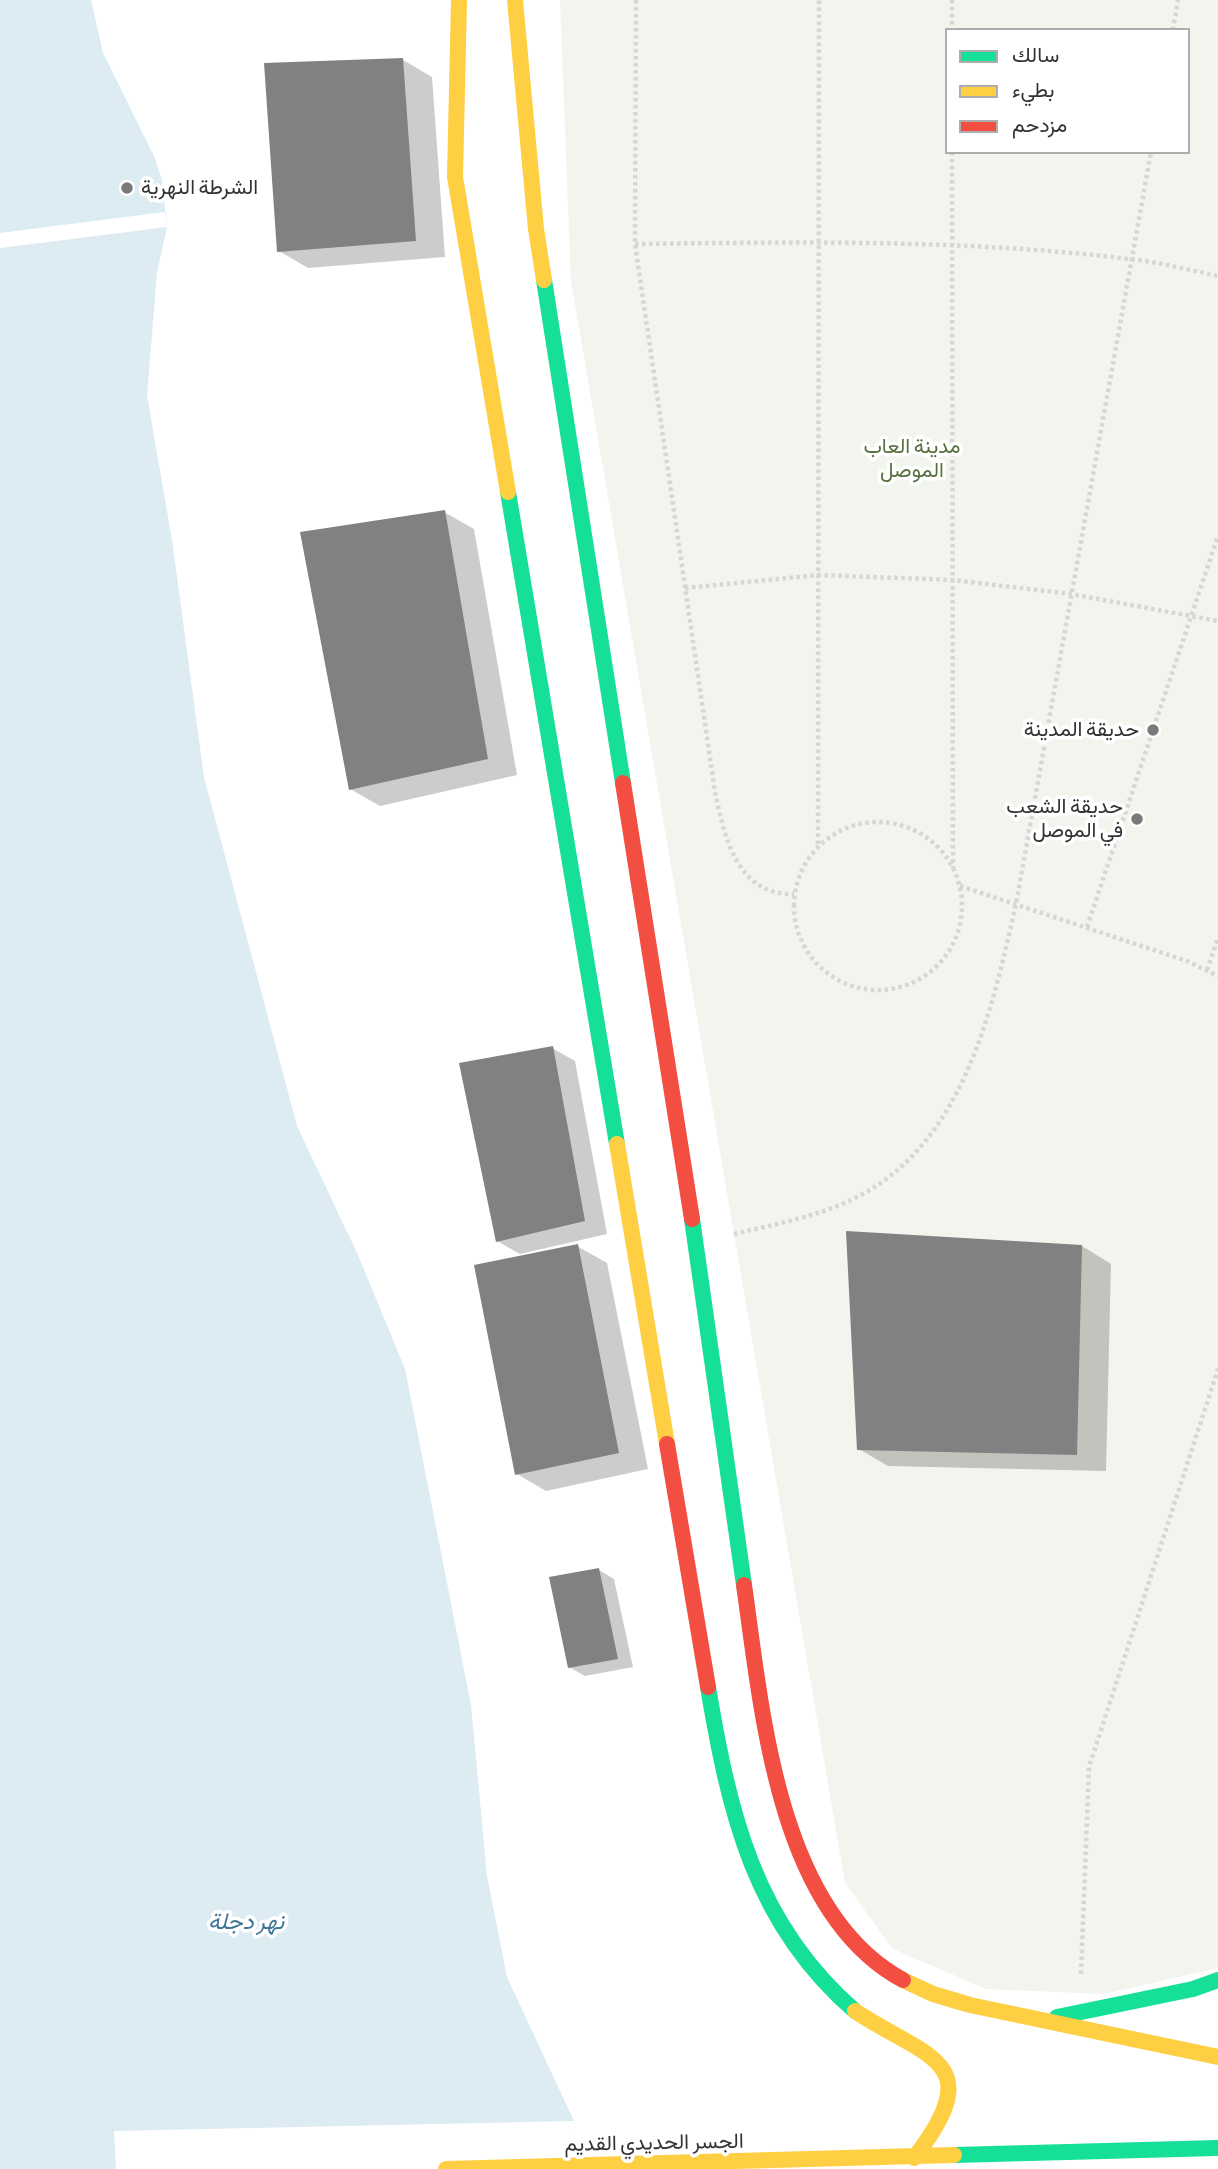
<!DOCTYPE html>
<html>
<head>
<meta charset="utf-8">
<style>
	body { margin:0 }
	#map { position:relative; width:1218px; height:2169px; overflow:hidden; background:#fff; font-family:"Alegreya Sans",Vazirmatn,sans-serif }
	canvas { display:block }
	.legend { position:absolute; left:945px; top:28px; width:245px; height:126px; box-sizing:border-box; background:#fff; border:2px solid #adadad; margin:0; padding:9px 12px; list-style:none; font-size:21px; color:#333 }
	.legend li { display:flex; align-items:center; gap:14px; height:35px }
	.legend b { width:35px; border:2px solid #adadad }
</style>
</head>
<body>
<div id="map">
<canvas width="1218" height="2169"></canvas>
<ul class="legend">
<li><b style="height:9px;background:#16e098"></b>سالك</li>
<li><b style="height:9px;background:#ffcf43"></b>بطيء</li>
<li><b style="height:9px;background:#f24e42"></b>مزدحم</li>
</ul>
</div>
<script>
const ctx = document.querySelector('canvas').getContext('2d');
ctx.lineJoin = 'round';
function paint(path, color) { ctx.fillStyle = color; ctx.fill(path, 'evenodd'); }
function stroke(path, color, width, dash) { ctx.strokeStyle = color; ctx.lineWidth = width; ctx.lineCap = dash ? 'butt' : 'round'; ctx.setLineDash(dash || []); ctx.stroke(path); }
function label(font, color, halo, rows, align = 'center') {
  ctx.font = font + ' "Alegreya Sans",Vazirmatn,sans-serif'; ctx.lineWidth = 7; ctx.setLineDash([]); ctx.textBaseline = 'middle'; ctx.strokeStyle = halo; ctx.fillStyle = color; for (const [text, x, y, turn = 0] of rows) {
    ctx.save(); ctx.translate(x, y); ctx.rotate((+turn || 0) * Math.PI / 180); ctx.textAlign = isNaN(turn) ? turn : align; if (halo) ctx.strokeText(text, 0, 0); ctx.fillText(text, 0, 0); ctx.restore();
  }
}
paint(new Path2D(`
	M560,0H1218V1968L1104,1994L986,1989L893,1949L845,1883L571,281ZM947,30H1188V152H947Z`), '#f1f5ed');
paint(new Path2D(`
	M0,0H91L103,53L154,156L162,180L167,227L157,273L147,395L172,540L204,777L297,1126L358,1255L405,1369L471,1705L487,1876L507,1977L574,2121L575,2169H0Z`), '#ddebf3');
paint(new Path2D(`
	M165,212L167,227L0,248V233Z
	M574,2121L575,2169H116L114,2131Z`), '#fff');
paint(new Path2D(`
	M403,60L432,77L445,257L308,268L279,251Z
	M444,512L474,529L517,775L380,806L350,789Z
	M552,1048L575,1061L607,1234L520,1254L497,1241Z
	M577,1246L607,1263L648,1469L546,1491L517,1474Z
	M1082,1246L1111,1264L1106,1471L888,1466L859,1449Z
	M599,1570L614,1579L633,1667L585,1676L569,1667Z`), '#0003');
paint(new Path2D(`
	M403,58L416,241L277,252L264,63Z
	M445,510L488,759L349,790L300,532Z
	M553,1046L585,1221L496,1242L459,1063Z
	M846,1231L1082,1245L1077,1455L857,1450Z
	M578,1244L619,1453L515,1475L474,1265Z
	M599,1568L618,1659L568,1668L549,1577Z`), '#818181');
stroke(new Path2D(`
	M636,0L635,244L715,792C724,836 737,896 794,894
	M952,0V30
	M1173,30L1178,0
	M952,152L953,868
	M635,244C800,242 965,239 1129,259C1159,262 1189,270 1218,276
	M685,588L819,575L953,580L1071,594L1218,621
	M794 906a84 84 0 1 1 168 0a84 84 0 1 1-168 0Z
	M818,844L819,0
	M960,886L1187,961L1218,976
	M1087,927L1218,536
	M1207,970L1218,938
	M734,1234C776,1224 822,1216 861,1195C964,1140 992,1010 1016,904L1151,152
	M1081,1974L1089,1767L1218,1369`), '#d6d6d6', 4.5, [3.5, 3.5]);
stroke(new Path2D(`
	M544,280L623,783
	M508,492L617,1144
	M692,1219L744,1585
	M708,1687C729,1812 754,1924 855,2011
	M1057,2017L1193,1989L1218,1980
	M954,2155L1218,2148`), '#16e098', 16);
stroke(new Path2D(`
	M459,0L455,177L508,492
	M515,0L536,229L544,280
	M617,1144L667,1444
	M903,1980L933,1994L970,2005L1218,2057
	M855,2011C927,2059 990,2060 914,2158
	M446,2169L954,2155`), '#ffcf43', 16);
stroke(new Path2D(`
	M623,783L692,1219
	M667,1444L708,1687
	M744,1585C762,1710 777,1912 903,1980`), '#f24e42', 16);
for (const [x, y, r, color] of [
	[127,188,7,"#7a7a7a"],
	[1153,730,7,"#7a7a7a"],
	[1137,819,7,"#7a7a7a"]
]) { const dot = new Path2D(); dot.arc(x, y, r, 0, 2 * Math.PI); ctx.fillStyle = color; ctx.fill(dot); stroke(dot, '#fff', 2.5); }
label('21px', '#333', '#fff', [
	["الشرطة النهرية",141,188,"left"],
	["حديقة المدينة",1139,730],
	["حديقة الشعب",1123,807],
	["في الموصل",1123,831]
], 'right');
label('21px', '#56703f', '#fff', [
	["مدينة العاب",912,447],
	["الموصل",912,471]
]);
label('21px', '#333', '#fff', [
	["الجسر الحديدي القديم",654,2143,-1]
]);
label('italic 23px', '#3f7597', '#fff', [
	["نهر دجلة",246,1922]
]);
</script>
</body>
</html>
